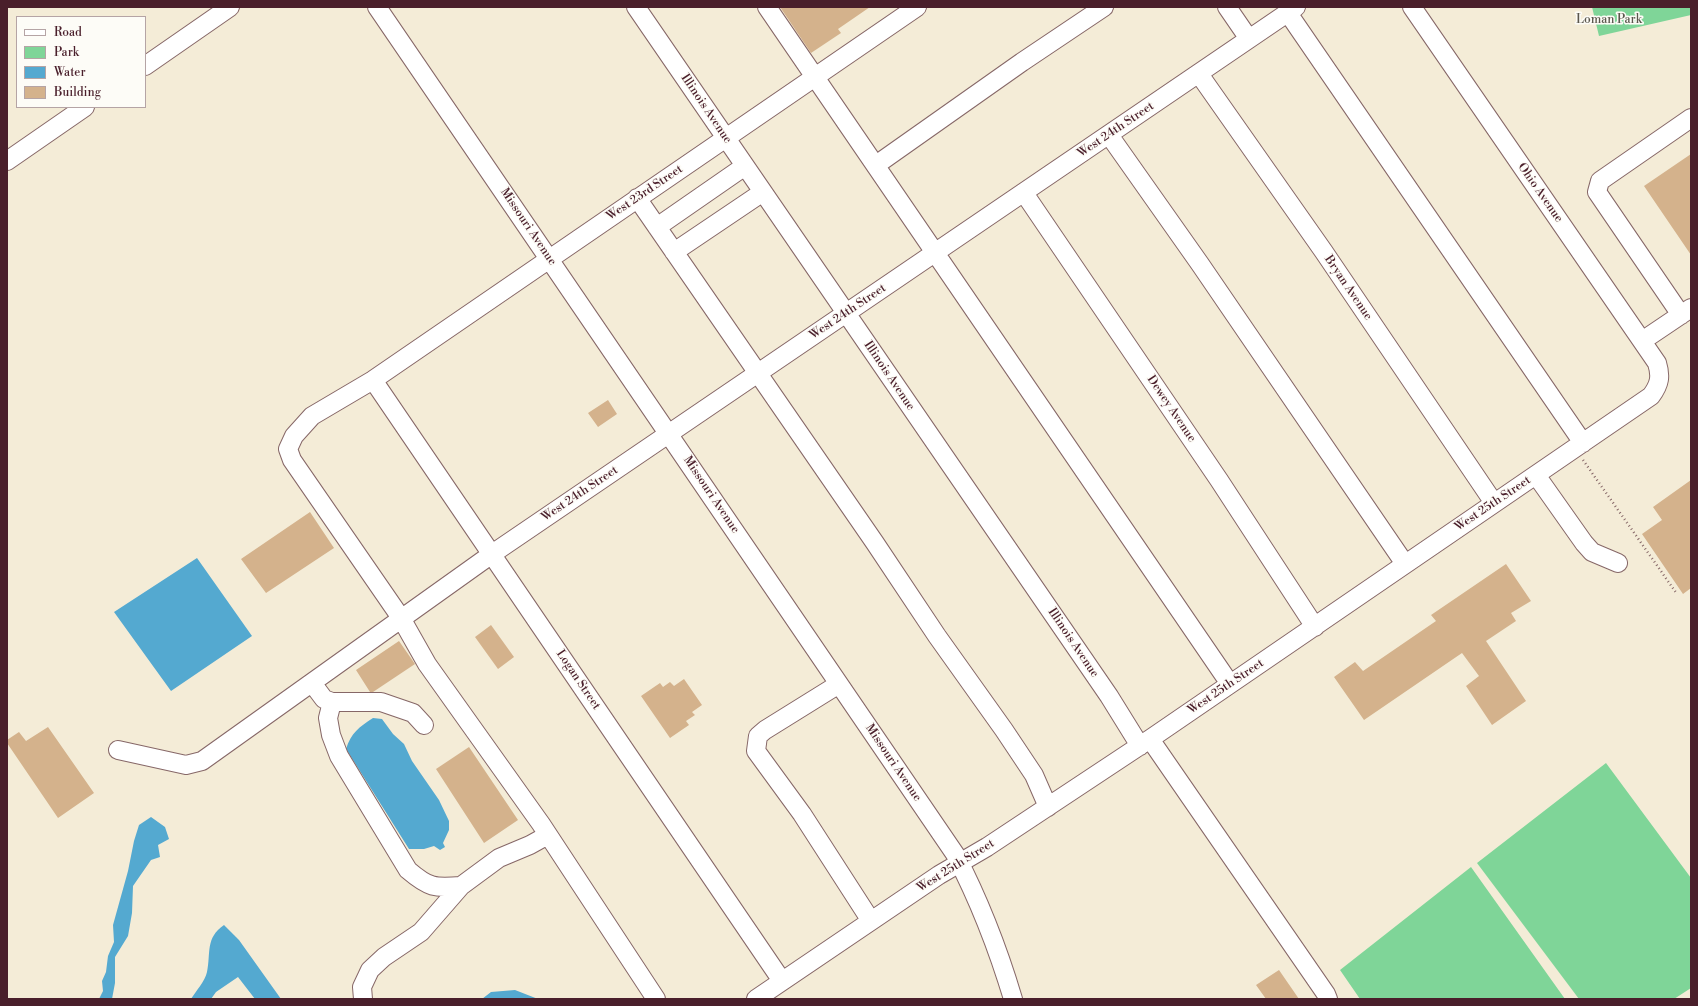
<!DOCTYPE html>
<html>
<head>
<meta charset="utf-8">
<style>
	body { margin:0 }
	#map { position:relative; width:1698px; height:1006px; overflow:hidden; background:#f4ecd7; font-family:"Libre Bodoni",serif }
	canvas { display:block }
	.frame { position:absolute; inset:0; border:8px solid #4a1f2b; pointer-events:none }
	.legend { position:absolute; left:16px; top:16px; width:130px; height:92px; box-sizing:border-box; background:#fdfcf7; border:1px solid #b5a4a5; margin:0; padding:5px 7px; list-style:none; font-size:12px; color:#4a1f2b }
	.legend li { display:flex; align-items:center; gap:8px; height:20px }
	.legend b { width:20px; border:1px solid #b5a4a5 }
</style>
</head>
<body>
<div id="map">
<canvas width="1698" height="1006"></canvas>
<div class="frame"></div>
<ul class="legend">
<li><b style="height:5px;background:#fff"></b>Road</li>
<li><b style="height:11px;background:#7fd598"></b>Park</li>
<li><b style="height:11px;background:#54a9d0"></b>Water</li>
<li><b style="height:11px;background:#d4b28c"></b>Building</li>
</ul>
</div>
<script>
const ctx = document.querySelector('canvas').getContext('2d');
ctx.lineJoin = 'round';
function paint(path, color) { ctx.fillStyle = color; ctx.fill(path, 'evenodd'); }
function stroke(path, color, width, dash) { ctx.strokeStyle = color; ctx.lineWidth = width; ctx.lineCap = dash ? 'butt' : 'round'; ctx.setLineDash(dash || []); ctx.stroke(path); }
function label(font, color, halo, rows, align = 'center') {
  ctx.font = font + ' "Libre Bodoni",serif'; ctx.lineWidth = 3; ctx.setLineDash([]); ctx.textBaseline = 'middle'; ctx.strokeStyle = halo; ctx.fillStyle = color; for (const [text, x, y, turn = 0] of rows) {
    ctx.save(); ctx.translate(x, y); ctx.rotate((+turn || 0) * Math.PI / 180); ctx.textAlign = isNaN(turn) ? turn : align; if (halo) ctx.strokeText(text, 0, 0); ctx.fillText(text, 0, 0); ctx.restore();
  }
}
paint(new Path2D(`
	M1592,7H1691V15L1599,36Z
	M1606,763L1691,878V988L1674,999H1579L1477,863Z
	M1471,867L1565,999H1360L1340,970Z`), '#7fd598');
paint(new Path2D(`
	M197,558L252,636L171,691L114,612Z
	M373,718L382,719L393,734L404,744L412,761L439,800L449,821V830L443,843L445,847L440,850L434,846L424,849H409L346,749C351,733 359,727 373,718Z
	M151,817L165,827L169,839L158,845L160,857L151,860L133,886L132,913L128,936L115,957V983L112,999H99L103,991L102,981L106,972L108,956L114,942L113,925L128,871L134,841L139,825Z
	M224,925L239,940L281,999H255L238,977L216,992L211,999H191C196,991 205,981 207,972C211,953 205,938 224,925Z
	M515,990L538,999H482L491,992Z`), '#54a9d0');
paint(new Path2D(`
	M780,7H870L838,29L841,33L811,53Z
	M1691,154V255L1644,186Z
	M608,400L617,414L598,427L588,413Z
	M1691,480V588L1683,594L1642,534L1662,520L1653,507Z
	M310,512L334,548L266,593L241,559Z
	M1506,564L1531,601L1511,613L1516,621L1486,641L1526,701L1492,725L1466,686L1479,676L1462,653L1364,720L1334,677L1355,662L1363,671L1436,621L1431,615Z
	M491,625L514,657L498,669L475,637Z
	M399,641L415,664L373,692H370L356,670Z
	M684,679L702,705L692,712L695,715L686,721L689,725L670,738L641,696L660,683L663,687L670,682L674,686Z
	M48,727L94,793L58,818L7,743V740L19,732L26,741Z
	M469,747L518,820L484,843L436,769Z
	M1279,970L1299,999H1266L1256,985Z`), '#d4b28c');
const minor = new Path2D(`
	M377,7L955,854C979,900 998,949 1013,999
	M636,7L1109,696L1140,746
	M767,7L1230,684
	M1227,7L1249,39
	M1288,13L1583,443
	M145,66L230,7
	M1199,74L1324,252L1494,503
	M1109,135L1200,264L1405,564
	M7,161L85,107
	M876,165L1022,62L1104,7
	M1024,193L1219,480L1315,627
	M637,198L875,543L937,636L1004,730L1034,775L1048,807
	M657,227L745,166
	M674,252L763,192
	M1681,315L1597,192L1600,181L1691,118
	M1642,341L1691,308
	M373,380L782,981
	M1536,475L1584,543L1592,552L1618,563
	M312,683L324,699L332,702H381L413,713L424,725
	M839,684L765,730L758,736L756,751L802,814L871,921
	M332,702L328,718L331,735L339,756L408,870C429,888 434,888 461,886
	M1150,739L1326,994L1328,999
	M118,750L186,765L202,761L492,554L1296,7
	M363,999L362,987L370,970L384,957L421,932L461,886L499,858L530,845L548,835
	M656,999L541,824L427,664L401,618L292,460L288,449L294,436L312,416L373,380L917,7
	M756,999L939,875L987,847L1150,739L1651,396C1660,384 1661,376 1657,363L1412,7`);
stroke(minor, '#866767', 20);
stroke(new Path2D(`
	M1583,460L1677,594`), '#866767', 2.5, [1, 3]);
stroke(minor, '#fff', 18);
label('12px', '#5a564c', '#fdfcf7', [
	["Loman Park",1609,20]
]);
label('12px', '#4a1f2b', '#fdfcf7', [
	["Illinois Avenue",706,109,56],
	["West 24th Street",1116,130,-34],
	["West 23rd Street",645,193,-34],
	["Ohio Avenue",1540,193,55],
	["Missouri Avenue",528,227,56],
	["Bryan Avenue",1348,288,56],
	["West 24th Street",848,312,-34],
	["Illinois Avenue",889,376,56],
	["Dewey Avenue",1171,409,56],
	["West 24th Street",580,494,-34],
	["Missouri Avenue",711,495,56],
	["West 25th Street",1493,504,-34],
	["Illinois Avenue",1073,643,56],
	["Logan Street",578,680,56],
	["West 25th Street",1226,687,-34],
	["Missouri Avenue",893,763,56],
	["West 25th Street",956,866,-32]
]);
</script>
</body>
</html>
